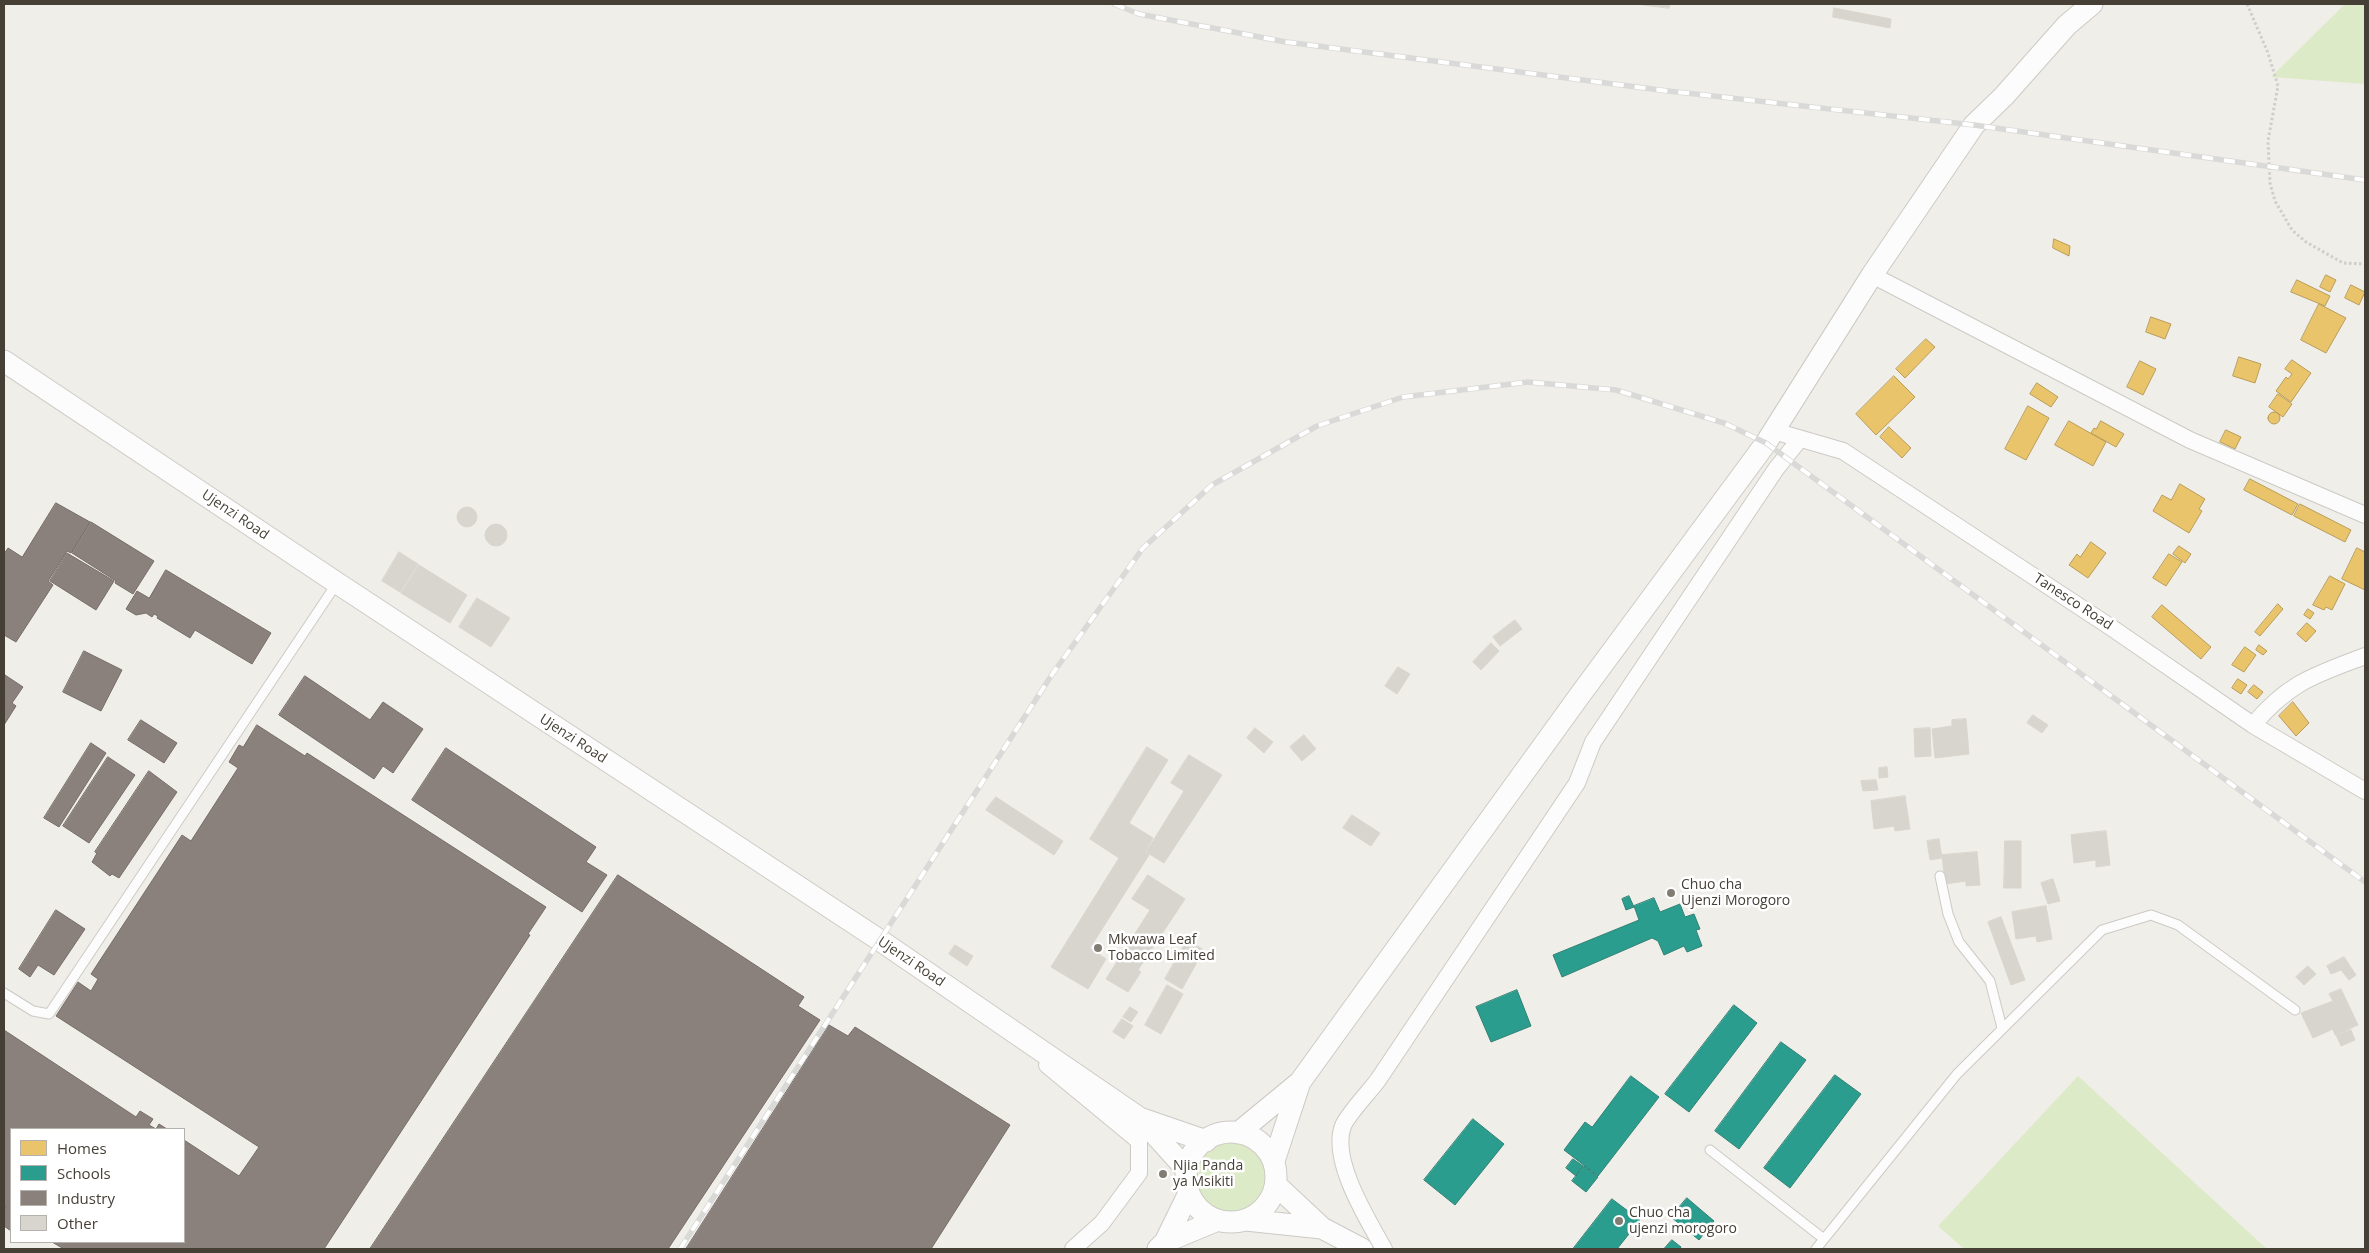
<!DOCTYPE html>
<html>
<head>
<meta charset="utf-8">
<style>
	body { margin:0 }
	#map { position:relative; width:2369px; height:1253px; overflow:hidden; background:#f0eee8; font-family:"Open Sans",sans-serif }
	canvas { display:block }
	.frame { position:absolute; inset:0; border:5px solid #453f35; pointer-events:none }
	.legend { position:absolute; left:10px; top:1128px; width:175px; height:115px; box-sizing:border-box; background:#fff; border:1px solid #b5b2ae; margin:0; padding:6px 9px; list-style:none; font-size:15px; color:#453f35 }
	.legend li { display:flex; align-items:center; gap:10px; height:25px }
	.legend b { width:25px; border:1px solid #b5b2ae }
</style>
</head>
<body>
<div id="map">
<canvas width="2369" height="1253"></canvas>
<div class="frame"></div>
<ul class="legend">
<li><b style="height:14px;background:#e9c46a"></b>Homes</li>
<li><b style="height:14px;background:#2a9d8f"></b>Schools</li>
<li><b style="height:14px;background:#8a817c"></b>Industry</li>
<li><b style="height:14px;background:#d8d5cf"></b>Other</li>
</ul>
</div>
<script>
const ctx = document.querySelector('canvas').getContext('2d');
ctx.lineJoin = 'round';
function paint(path, color) { ctx.fillStyle = color; ctx.fill(path, 'evenodd'); }
function stroke(path, color, width, dash) { ctx.strokeStyle = color; ctx.lineWidth = width; ctx.lineCap = dash ? 'butt' : 'round'; ctx.setLineDash(dash || []); ctx.stroke(path); }
function label(font, color, halo, rows, align = 'center') {
  ctx.font = font + ' "Open Sans",sans-serif'; ctx.lineWidth = 5; ctx.setLineDash([]); ctx.textBaseline = 'middle'; ctx.strokeStyle = halo; ctx.fillStyle = color; for (const [text, x, y, turn = 0] of rows) {
    ctx.save(); ctx.translate(x, y); ctx.rotate((+turn || 0) * Math.PI / 180); ctx.textAlign = isNaN(turn) ? turn : align; if (halo) ctx.strokeText(text, 0, 0); ctx.fillText(text, 0, 0); ctx.restore();
  }
}
paint(new Path2D(`
	M2345,4H2365V84L2271,77Z
	M2078,1076L2267,1249H1964L1938,1226Z
	M1193 1177a36 36 0 1 1 72 0a36 36 0 1 1-72 0Z`), '#ddeac8');
const homes = new Path2D(`
	M2054,239L2070,246L2069,256L2053,248Z
	M2326,275L2336,280L2330,292L2320,287Z
	M2297,280L2330,296L2325,306L2291,292Z
	M2351,285L2365,292L2359,305L2345,298Z
	M2319,304L2346,318L2326,353L2301,340Z
	M2151,317L2171,324L2165,339L2146,332Z
	M1926,339L1935,347L1905,378L1896,369Z
	M2239,357L2261,364L2255,383L2233,376Z
	M2292,360L2311,373L2291,402L2276,391L2286,377L2288,379L2292,374L2285,369Z
	M2140,361L2156,369L2143,395L2127,387Z
	M1894,376L1915,397L1876,435L1856,414Z
	M2037,383L2058,397L2051,407L2030,394Z
	M2278,394L2292,404L2283,417L2269,407Z
	M2028,406L2049,418L2026,460L2005,449Z
	M2268 418a6 6 0 1 1 12 0a6 6 0 1 1-12 0Z
	M2069,421L2106,442L2093,466L2055,445Z
	M2101,421L2124,434L2116,447L2091,433L2094,428L2096,429Z
	M1889,427L1911,448L1902,458L1880,437Z
	M2226,430L2241,437L2235,449L2220,442Z
	M2250,479L2298,504L2292,515L2244,490Z
	M2180,484L2205,499L2199,509L2202,511L2189,533L2153,511L2162,495L2171,500Z
	M2300,504L2351,530L2345,542L2294,516Z
	M2091,542L2106,553L2088,578L2069,565L2077,554L2080,557Z
	M2179,546L2191,554L2185,563L2173,554Z
	M2357,548L2365,552V590L2342,579Z
	M2169,554L2182,562L2166,586L2153,578Z
	M2330,576L2345,584L2332,610L2326,607L2324,610L2313,605Z
	M2278,604L2283,609L2260,636L2255,632Z
	M2162,605L2211,647L2201,659L2152,617Z
	M2308,609L2314,613L2310,619L2304,615Z
	M2307,623L2316,631L2306,642L2297,634Z
	M2259,645L2267,651L2263,655L2256,650Z
	M2245,647L2256,655L2244,672L2232,665Z
	M2238,679L2247,685L2241,694L2232,688Z
	M2254,685L2263,692L2257,699L2248,692Z
	M2293,702L2309,723L2296,736L2279,716Z`);
paint(homes, '#e9c46a');
stroke(homes, '#b89c5a', 1);
const schools = new Path2D(`
	M1629,896L1634,907L1626,910L1622,899Z
	M1654,898L1660,912L1680,904L1685,917L1694,914L1700,929L1696,930L1702,946L1687,952L1684,946L1664,955L1658,941L1652,938L1562,977L1553,955L1639,920L1634,906Z
	M1517,990L1531,1026L1491,1042L1476,1007Z
	M1734,1005L1757,1023L1689,1112L1665,1094Z
	M1781,1042L1806,1060L1739,1149L1715,1131Z
	M1835,1075L1861,1094L1790,1188L1764,1168Z
	M1631,1076L1659,1097L1598,1176L1564,1150L1585,1122L1592,1127Z
	M1473,1119L1504,1144L1455,1205L1424,1180Z
	M1573,1159L1583,1166L1576,1176L1566,1168Z
	M1584,1166L1598,1177L1586,1192L1572,1181Z
	M1687,1198L1714,1221L1699,1240L1671,1217Z
	M1612,1199L1640,1220L1617,1249H1573Z
	M1672,1240L1681,1247L1680,1249H1664Z`);
paint(schools, '#2a9d8f');
stroke(schools, '#328174', 1);
const industry = new Path2D(`
	M56,503L90,522L71,553L67,551L48,581L53,585L16,642L4,635V554L8,548L22,557Z
	M91,522L154,561L133,594L115,583L116,581L72,553Z
	M67,553L114,581L96,610L50,581Z
	M166,570L271,633L252,664L195,630L190,638L157,618L158,616L154,614L152,617L146,613L136,615L126,609L137,591L149,598Z
	M84,651L122,670L101,711L63,692Z
	M5,675L23,687L12,703L16,706L4,725Z
	M305,676L370,720L383,702L423,729L393,773L383,766L374,779L279,715Z
	M141,720L177,743L164,763L128,740Z
	M257,725L305,756L307,753L546,907L528,934L530,935L324,1249H64L52,1242H184V1140L239,1176L259,1147L56,1016L78,982L91,991L98,979L91,974L182,835L191,841L238,768L229,762L239,745L243,747Z
	M91,743L106,753L59,827L44,818Z
	M446,748L596,847L586,862L607,875L582,912L412,800Z
	M108,757L135,775L89,843L63,826Z
	M149,771L177,792L119,878L112,874L110,876L92,862L97,853L95,852Z
	M618,875L804,997L798,1006L820,1020L668,1249H370Z
	M56,910L85,929L54,975L38,965L30,977L19,969Z
	M829,1025L848,1036L855,1027L1010,1125L931,1249H686Z
	M4,1030L136,1117L140,1111L153,1119L149,1125L156,1129L159,1124L167,1129H11V1231L4,1226V1210L6,1207L4,1205Z`);
paint(industry, '#8a817c');
stroke(industry, '#756d67', 1);
const building = new Path2D(`
	M1637,4H1676H1670L1669,8Z
	M1834,8L1891,19L1890,28L1833,17Z
	M457 517a10 10 0 1 1 20 0a10 10 0 1 1-20 0Z
	M485 535a11 11 0 1 1 22 0a11 11 0 1 1-22 0Z
	M399,552L418,564L400,592L382,581Z
	M419,565L467,595L450,623L401,593Z
	M477,598L510,618L491,647L459,627Z
	M1515,620L1522,629L1500,646L1493,637Z
	M1491,643L1499,651L1481,670L1473,662Z
	M1398,667L1410,674L1397,694L1385,686Z
	M2033,715L2048,725L2042,733L2027,723Z
	M1966,719L1969,754L1935,758L1932,729L1952,726V720Z
	M1255,728L1273,742L1264,753L1247,738Z
	M1930,728L1931,756L1915,757L1914,729Z
	M1304,735L1316,749L1302,761L1290,747Z
	M1147,747L1168,760L1129,823L1153,838L1145,852L1149,855L1090,948L1106,959L1088,989L1051,967L1119,858L1090,839Z
	M1189,755L1222,775L1164,863L1146,852L1184,791L1171,783Z
	M1887,767L1888,777L1879,778V768Z
	M1876,780L1878,790L1863,791L1861,781Z
	M1905,796L1910,829L1895,831L1894,826L1874,829L1871,801Z
	M996,797L1063,841L1054,855L986,810Z
	M1352,815L1380,833L1371,846L1343,828Z
	M2106,831L2110,865L2096,867V860L2074,863L2071,835Z
	M1939,839L1942,858L1930,860L1927,841Z
	M2005,841H2021V888H2004Z
	M1977,852L1980,885L1966,886V881L1945,884L1942,855Z
	M1148,875L1185,899L1138,970L1141,972L1128,992L1106,979L1150,910L1132,899Z
	M2053,879L2060,901L2048,904L2041,883Z
	M2046,906L2052,939L2037,942L2036,936L2016,939L2012,912Z
	M2001,917L2025,980L2011,985L1988,922Z
	M1187,940L1204,950L1182,989L1165,979Z
	M955,945L973,956L967,966L949,954Z
	M2344,957L2356,975L2349,980L2341,970L2331,974L2327,966Z
	M2308,966L2316,974L2304,985L2296,977Z
	M1167,985L1183,994L1161,1034L1145,1025Z
	M2341,989L2358,1025L2335,1035L2333,1029L2313,1038L2301,1013L2333,1001L2329,994Z
	M1130,1007L1138,1012L1131,1022L1123,1017Z
	M1122,1019L1133,1026L1124,1039L1113,1032Z
	M2351,1030L2355,1040L2341,1046L2336,1035Z`);
paint(building, '#d8d5cf');
stroke(building, '#d8d5ce', 1);
const service = new Path2D(`
	M1940,876L1948,914L1959,942L1990,981L2002,1028
	M4,993L33,1011L49,1014L337,583
	M1710,1150L1824,1239
	M1816,1249L1957,1074L2102,930L2151,915L2178,925L2295,1010`);
const minor = new Path2D(`
	M1872,275L2190,440L2365,515
	M1774,431L1843,451L2112,628L2253,725L2365,791
	M2253,725C2289,682 2315,675 2365,656
	M1047,1065L1139,1141V1173L1102,1223L1073,1249
	M1384,1249C1368,1220 1330,1160 1343,1126C1347,1115 1370,1091 1378,1080L1577,783L1593,742L1776,469L1799,440`);
const tertiary = new Path2D(`
	M4,361L337,583L881,941L1141,1119L1187,1170
	M1142,1119L1206,1141
	M1186 1177a45 45 0 1 1 90 0a45 45 0 1 1-90 0Z
	M1238,1133L1300,1082L1580,695L1766,443L1872,275L1974,125L2004,96L2067,25L2092,4
	M1274,1161L1300,1082
	M1276,1185L1322,1228L1362,1249
	M1246,1220L1322,1228
	M1165,1242L1218,1220
	M1158,1249L1165,1242L1189,1193`);
stroke(service, '#cccac4', 11);
stroke(minor, '#cccac4', 18);
stroke(tertiary, '#cccac4', 23);
stroke(new Path2D(`
	M2247,4L2268,53L2278,86L2268,141L2270,183L2275,201L2292,230L2306,242L2343,263L2365,264`), '#d0ceca', 3, [2.5, 2.5]);
stroke(service, '#fdfcfc', 9);
stroke(minor, '#fdfcfc', 16);
stroke(tertiary, '#fdfcfc', 21);
const rail = new Path2D(`
	M1114,4L1139,14L1286,42L1668,91L1974,125L2365,180
	M680,1249L1053,673L1143,548L1212,485L1317,426L1403,397L1528,382L1616,390L1724,423L1766,443L2365,882`);
stroke(rail, '#d9d9d8', 5.5);
stroke(rail, '#fff', 4, [11]);
for (const [x, y, r, color] of [
	[1671,893,5,"#817c74"],
	[1098,948,5,"#817c74"],
	[1163,1174,5,"#817c74"],
	[1619,1221,5,"#817c74"]
]) { const dot = new Path2D(); dot.arc(x, y, r, 0, 2 * Math.PI); ctx.fillStyle = color; ctx.fill(dot); stroke(dot, '#fff', 2); }
label('14px', '#453f35', '#fff', [
	["Ujenzi Road",235,515,34],
	["Tanesco Road",2073,602,33],
	["Ujenzi Road",573,739,33],
	["Ujenzi Road",911,962,34]
]);
label('14px', '#453f35', '#fff', [
	["Chuo cha",1681,885],
	["Ujenzi Morogoro",1681,901],
	["Mkwawa Leaf",1108,940],
	["Tobacco Limited",1108,956],
	["Njia Panda",1173,1166],
	["ya Msikiti",1173,1182],
	["Chuo cha",1629,1213],
	["ujenzi morogoro",1629,1229]
], 'left');
</script>
</body>
</html>
